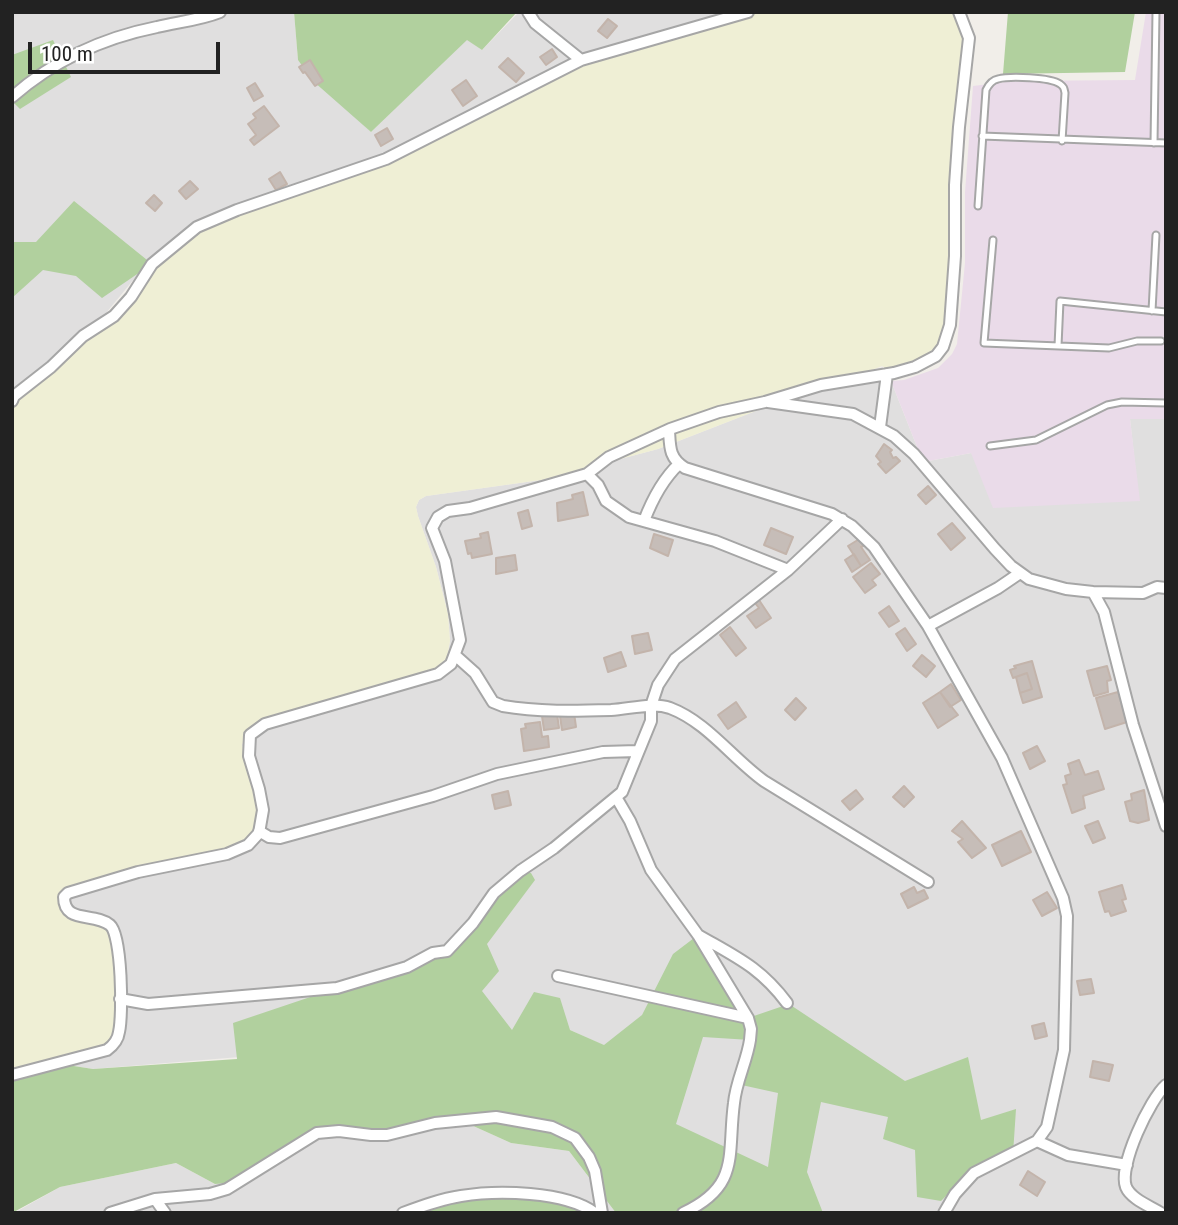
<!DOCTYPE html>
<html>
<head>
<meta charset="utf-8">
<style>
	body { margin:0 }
	#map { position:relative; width:1178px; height:1225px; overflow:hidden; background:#f1eee9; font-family:"Roboto Condensed",sans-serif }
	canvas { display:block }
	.frame { position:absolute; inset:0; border:14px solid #222; pointer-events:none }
	.scale { position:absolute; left:28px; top:42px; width:192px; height:32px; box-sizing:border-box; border:4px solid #222; border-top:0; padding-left:9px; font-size:21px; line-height:24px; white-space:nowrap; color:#222; -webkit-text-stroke:5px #fff; paint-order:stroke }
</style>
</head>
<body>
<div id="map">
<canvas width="1178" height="1225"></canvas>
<div class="frame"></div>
<div class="scale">100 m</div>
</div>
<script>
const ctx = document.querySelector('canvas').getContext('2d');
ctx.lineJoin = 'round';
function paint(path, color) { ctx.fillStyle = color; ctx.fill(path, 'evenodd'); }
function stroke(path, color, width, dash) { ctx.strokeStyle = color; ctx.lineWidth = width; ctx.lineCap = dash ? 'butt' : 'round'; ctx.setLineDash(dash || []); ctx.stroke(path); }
paint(new Path2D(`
	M12,12H294L298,60L371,132L467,39L482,50L519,12H790L228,223L139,273L87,336L12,403Z
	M891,381L923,462L971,453L1139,501L1130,419H1166V1213H733L603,1045L570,1030L93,1069L61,1064L86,916L64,903L248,770L242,745L247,731L434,670L447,658L450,641L448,614L436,567L418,516L416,507L419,500L426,496L541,480L658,449L766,407L821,390Z
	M460,1120L511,1143L569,1151L616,1213H14L60,1187L176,1163L215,1184L306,1138Z`), '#e0dfdf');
paint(new Path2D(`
	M1146,12H1166V419H1130L1140,501L993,508L971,453L923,462L891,381L904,380L938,368L952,354L957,344L965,263V192L973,86L1013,81L1135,80Z`), '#eadbe9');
paint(new Path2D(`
	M748,12H959L969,38L956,223L943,347L894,373L882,366L821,390L766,407L658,449L541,480L426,496L419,500L416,507L418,516L436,567L448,614L450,641L447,658L434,670L247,731L242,745L259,811L252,836L237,848L73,890L65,908L113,928L120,999L113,1046L12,1075V398L99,328L142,279L197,227L386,159L581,60Z`), '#efefd5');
paint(new Path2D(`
	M294,12H517L482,50L467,40L371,132L313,81L298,60Z
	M1008,12H1135L1125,72L1003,74Z
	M53,40L71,77L20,109L12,101V55Z
	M74,201L152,264L102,298L76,276L43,270L12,298V242H36Z
	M520,871L531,873L535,880L487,944L499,971L482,991L512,1030L534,992L560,998L570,1030L604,1045L642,1015L673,954L698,935L748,1018L789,1004L905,1081L968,1057L981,1120L1016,1109L1013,1154L962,1180L941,1201L917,1197L915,1150L883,1139L888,1117L821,1102L807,1172L823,1213H616L569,1151L511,1143L460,1120L397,1133L328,1131L238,1182L215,1184L176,1163L60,1187L12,1213V1075L61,1064L93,1069L237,1059L233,1023L447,951ZM703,1037L750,1040L737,1084L778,1093L768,1167L676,1124Z
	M524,1195L595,1213H423L458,1196Z`), '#b1d09e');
const building = new Path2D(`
	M608,19L617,26L607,38L598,31Z
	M552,49L557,57L546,65L540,57Z
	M508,58L524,73L516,82L499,67Z
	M310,60L323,81L315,86L305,72L303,73L299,67Z
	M466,80L477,96L463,106L452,90Z
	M255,83L263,96L254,101L247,88Z
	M264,106L279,126L254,145L250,140L256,135L248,124L256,118L253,114Z
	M387,128L393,139L381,146L375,135Z
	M280,172L287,184L276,190L269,179Z
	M190,181L198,189L186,199L179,191Z
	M154,195L162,203L155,211L146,203Z
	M884,444L892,450L890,452L893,458L896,457L900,461L886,473L878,464L881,462L876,456Z
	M928,486L936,495L926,504L918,495Z
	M583,492L588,515L558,521L557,503L573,499L572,495Z
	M528,510L532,526L522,529L518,513Z
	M952,523L965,538L951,550L938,534Z
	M771,528L793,537L786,554L764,545Z
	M488,532L492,554L472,558L471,553L468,554L465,541L481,538L480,534Z
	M654,534L673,540L668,556L650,548Z
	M861,538L865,545L861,547L870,560L861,566L848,546Z
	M854,554L861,566L852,572L845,560Z
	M515,555L517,570L496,574V558Z
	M871,563L880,574L872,580L876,585L865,593L853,577Z
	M759,600L771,618L756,628L747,616L759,608L755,603Z
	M889,606L899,621L889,627L879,613Z
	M730,627L746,648L736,656L720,635Z
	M905,628L916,644L907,651L896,634Z
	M648,633L652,650L635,654L632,636Z
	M621,652L626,666L608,672L604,658Z
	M922,655L935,666L926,677L913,666Z
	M1032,661L1042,697L1023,703L1020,693L1032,689L1027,673L1013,678L1010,670L1016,668L1014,666Z
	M1107,666L1111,680L1107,681L1108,692L1094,696L1087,671Z
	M1027,673L1032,689L1020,693L1016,677Z
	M951,684L961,700L950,707L940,692Z
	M940,692L958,715L938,728L923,703Z
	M1118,692L1127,722L1105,729L1096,698Z
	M796,698L806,708L795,720L785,710Z
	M736,702L746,717L728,729L718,715Z
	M574,713L576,727L562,730L560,716Z
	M557,714L559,728L544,730L542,716Z
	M540,722L542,737L548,736L549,747L524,751L521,729L526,728L525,724Z
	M1037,746L1045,761L1030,769L1023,753Z
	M1079,760L1085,775L1098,771L1104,789L1083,796L1085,808L1072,813L1063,785L1067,784L1065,776L1071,774L1068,764Z
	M904,786L914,797L904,807L893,797Z
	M856,790L863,799L850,810L842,801Z
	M1144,790L1149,820L1138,823L1130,821L1125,802L1132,800L1131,794Z
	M508,791L511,805L495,809L492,795Z
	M962,821L986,848L972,858L958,842L963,839L952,831Z
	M1098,821L1105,838L1093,843L1085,826Z
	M1021,831L1031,852L1002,866L992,845Z
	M1122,885L1126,899L1122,900L1126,911L1111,916L1109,911L1105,912L1099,892Z
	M914,887L917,893L924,890L928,898L908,908L901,894Z
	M1047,892L1057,908L1042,916L1033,900Z
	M1091,979L1094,993L1080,995L1077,981Z
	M1044,1023L1047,1036L1035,1039L1032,1026Z
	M1093,1061L1113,1065L1109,1081L1090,1077Z
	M1028,1171L1045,1182L1037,1196L1020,1185Z`);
paint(building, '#c6bdb8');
stroke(building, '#c3b4ab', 2);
const service = new Path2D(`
	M982,136L1166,143
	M1154,143L1156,12
	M978,206L986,90C989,84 992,80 998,79C1009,76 1050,77 1060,84C1064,87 1064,88 1065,93L1062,141
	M993,240L984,343L1109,348L1137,341H1161
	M1152,311L1156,235
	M1058,346L1060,301L1166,312
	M990,446L1036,440L1107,405L1122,402L1166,403`);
const minor = new Path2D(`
	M528,12L535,23L581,60L748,12
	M12,97C54,60 102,38 157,27C178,22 200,20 220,12
	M12,401L14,396L51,367L83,336L114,316L131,297L152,264L197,227L237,210L386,159L581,60
	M768,402L853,414L894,436L914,454L995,549L1011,566L1029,579L1066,589L1093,592L1143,593L1157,587L1166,588
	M880,427L887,374
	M669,430C670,447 669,458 685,468L832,514L852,526L874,547L928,626L1002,758L1063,898L1067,916L1064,1050L1047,1127L1037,1141L1068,1155L1127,1165
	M587,474L598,485L606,501L629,517L715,541L788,570
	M644,521C652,500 663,479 679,464
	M1093,592L1104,612L1133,725L1166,826
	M928,626L998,588L1020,573
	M456,656L475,673L493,702L503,706C537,712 576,711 611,710C630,709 652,702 670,708C707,722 732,758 764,781L928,882
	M616,797L630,821L651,870L698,935
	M259,831L269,837L280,838L433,796L497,774L603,752L637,751
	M558,976L748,1018
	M120,999L148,1004L337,988L407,967L433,953L447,951L473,923L494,893L520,871L554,848L622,792L651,721V706L658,685L675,659L788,570L842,519
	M12,1075L107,1050C114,1045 118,1040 119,1032C123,1015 122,935 110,925C94,912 64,924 64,897L68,893L138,872L227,854L248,845L259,833L263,810L259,789L249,756L250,735L265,724L438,674L451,664L460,640L445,561L432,528L438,517L448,511L470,508L587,474L609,457L670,429L719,412L765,402L821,385L894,373L915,367L936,356L943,347L950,325L955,256V185L959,127L969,38L959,12
	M155,1199L165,1213
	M110,1213L155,1199L210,1194L227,1189L317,1133L339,1131L371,1135H387L435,1123L496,1117L552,1127L575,1138L589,1157L595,1171L602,1213
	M403,1213C422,1206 441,1199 461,1196C497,1190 565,1191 595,1213
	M683,1213C741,1186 727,1155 734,1103C736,1081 747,1061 750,1040L751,1029L748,1018L698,935C736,957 760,967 787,1003
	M944,1213L955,1194L974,1173L1037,1141
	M1161,1213C1150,1206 1131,1199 1126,1187C1118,1166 1150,1099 1166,1085`);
stroke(service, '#a6a6a6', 9);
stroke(minor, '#a6a6a6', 14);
stroke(service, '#fff', 5);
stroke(minor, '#fff', 10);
</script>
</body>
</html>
